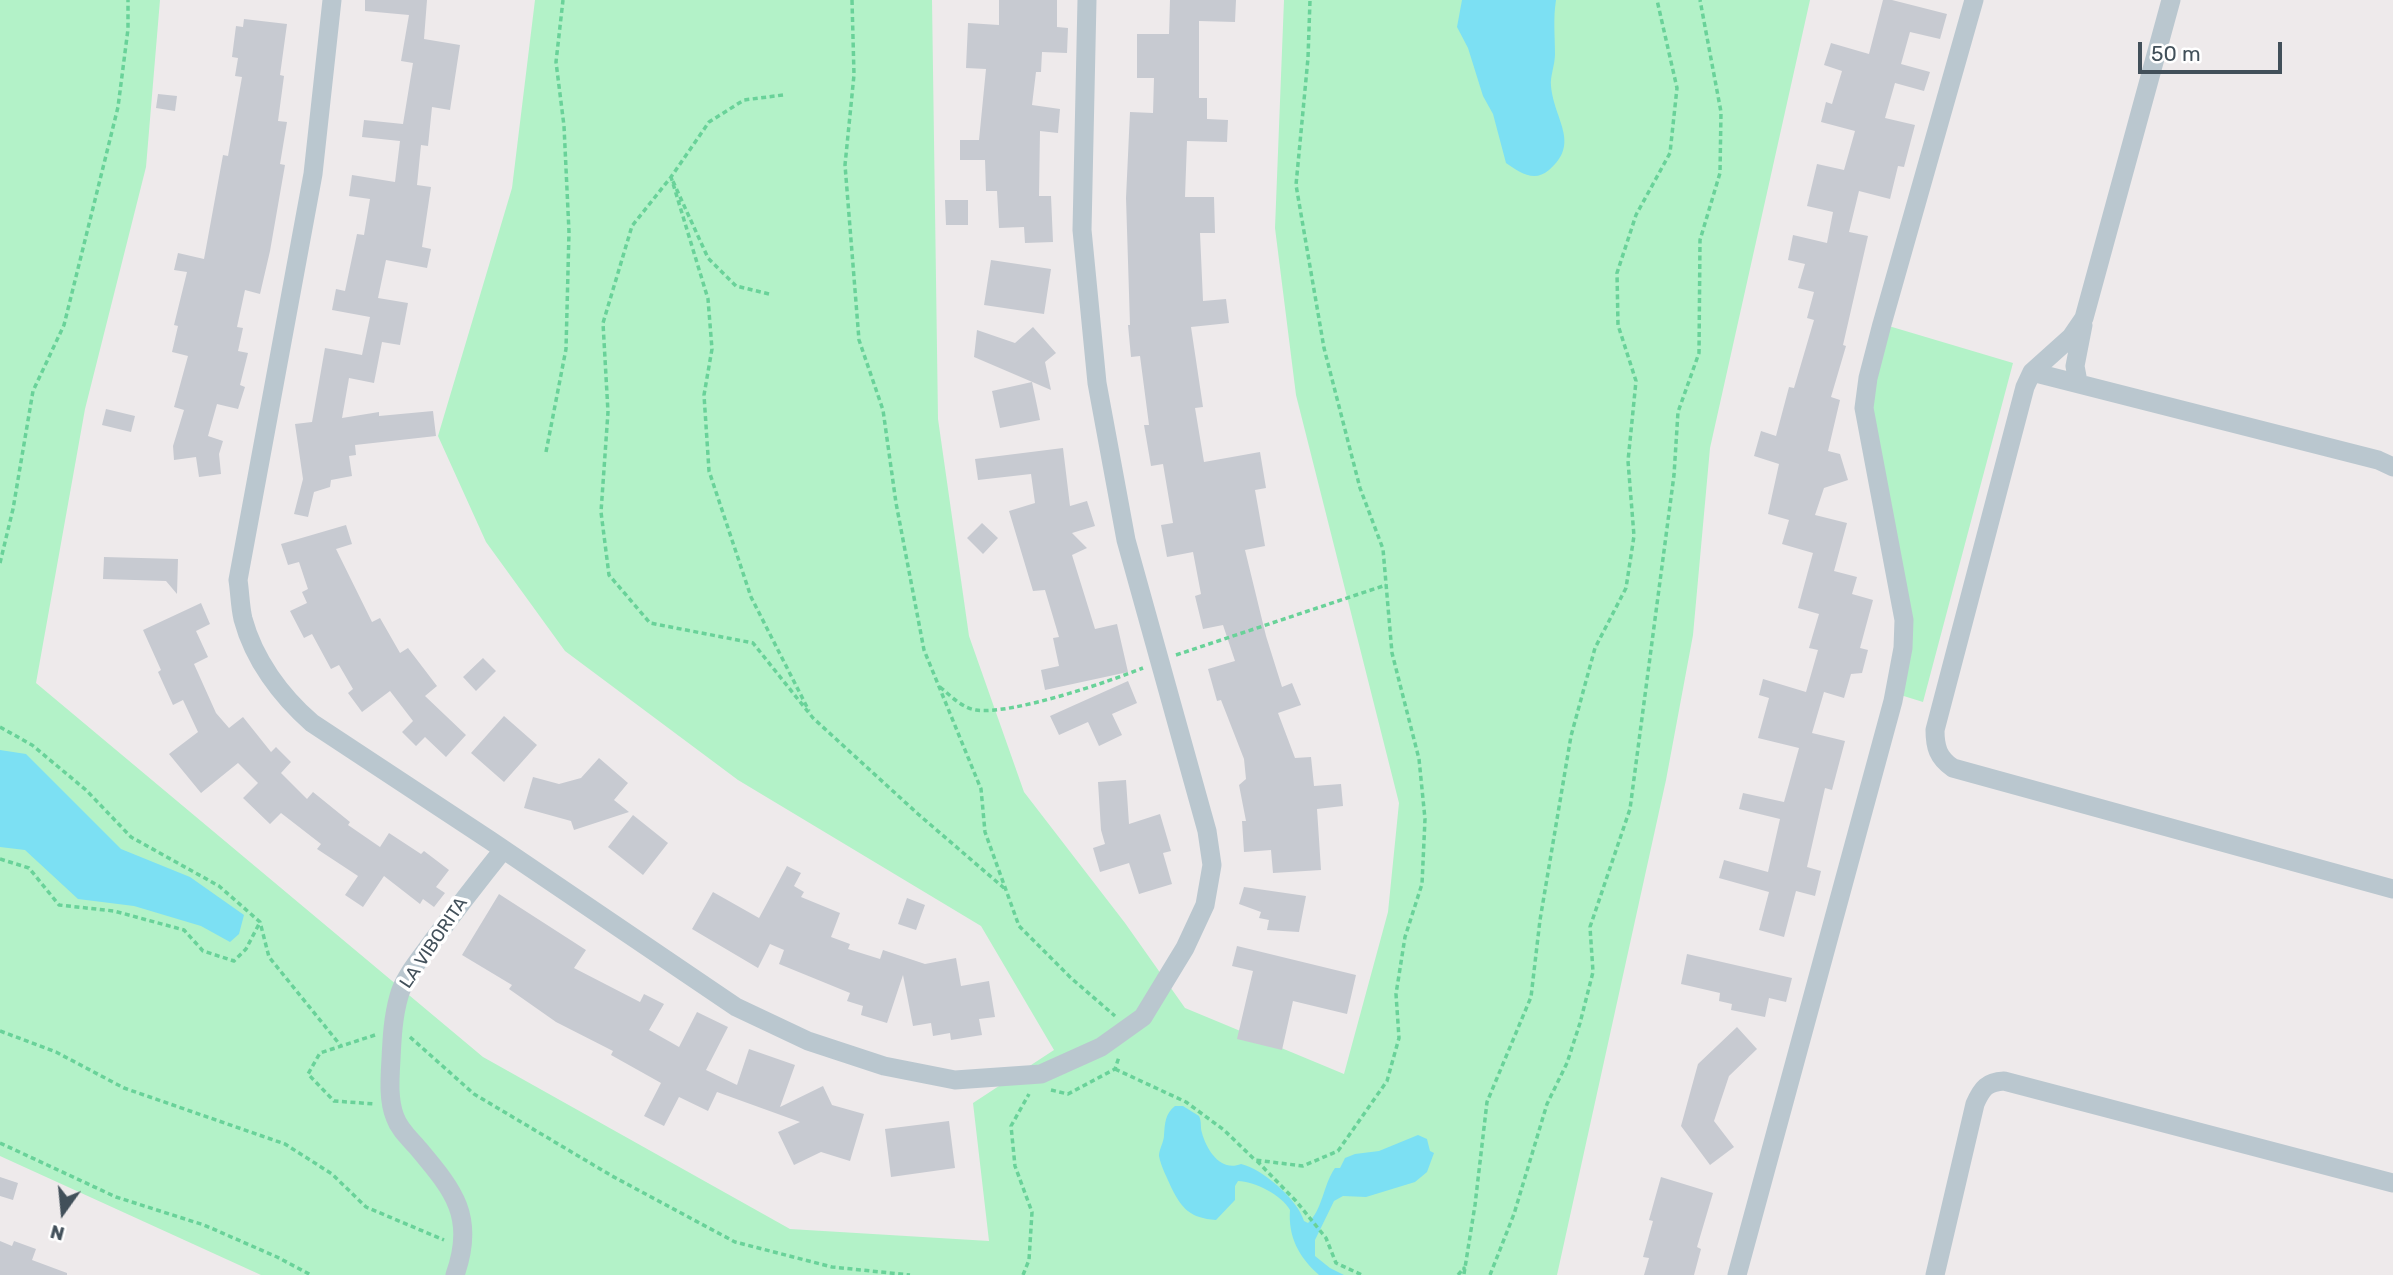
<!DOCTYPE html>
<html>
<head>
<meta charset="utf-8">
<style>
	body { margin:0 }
	#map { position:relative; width:2393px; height:1275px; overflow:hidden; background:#eeeaeb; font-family:Rubik,sans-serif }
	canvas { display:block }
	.north { position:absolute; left:28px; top:1177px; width:70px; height:70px; -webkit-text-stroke:5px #fff; paint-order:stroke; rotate:195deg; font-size:19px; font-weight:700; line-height:28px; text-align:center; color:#42505a }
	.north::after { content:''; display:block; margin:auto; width:24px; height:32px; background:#42505a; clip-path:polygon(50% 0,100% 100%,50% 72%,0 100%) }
	.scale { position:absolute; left:2138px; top:42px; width:144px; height:32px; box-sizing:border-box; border:4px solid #42505a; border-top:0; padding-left:9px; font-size:21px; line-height:24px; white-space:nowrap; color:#42505a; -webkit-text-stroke:5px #fff; paint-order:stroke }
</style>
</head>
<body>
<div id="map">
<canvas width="2393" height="1275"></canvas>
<div class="north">N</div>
<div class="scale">50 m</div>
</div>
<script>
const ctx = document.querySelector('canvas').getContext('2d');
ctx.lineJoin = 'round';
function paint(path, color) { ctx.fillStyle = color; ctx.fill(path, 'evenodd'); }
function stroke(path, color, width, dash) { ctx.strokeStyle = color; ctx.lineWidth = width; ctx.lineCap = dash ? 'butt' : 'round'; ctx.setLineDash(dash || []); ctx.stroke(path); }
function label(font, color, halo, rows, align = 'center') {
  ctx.font = font + ' Rubik,sans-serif'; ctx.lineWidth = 7; ctx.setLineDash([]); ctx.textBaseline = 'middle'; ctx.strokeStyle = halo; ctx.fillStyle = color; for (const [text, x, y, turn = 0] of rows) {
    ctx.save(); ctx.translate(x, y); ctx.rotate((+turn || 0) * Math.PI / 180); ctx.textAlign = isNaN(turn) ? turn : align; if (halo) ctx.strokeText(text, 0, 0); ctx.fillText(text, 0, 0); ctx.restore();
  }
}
paint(new Path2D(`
	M0,0H160L146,167L85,409L36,683L483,1057L790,1229L989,1241L973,1103L1054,1050L981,926L738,780L565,651L486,542L438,436L512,188L535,0H932L938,419L969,636L1024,792L1125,923L1185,1008L1344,1074L1388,912L1399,803L1296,395L1275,228L1284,0H1810L1710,448L1693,635L1666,780L1557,1275H261L0,1156Z
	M1882,324L2013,363L1923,702L1894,693L1903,648L1868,378Z`), '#b3f2c8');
paint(new Path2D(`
	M1462,0H1556C1553,19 1555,35 1555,54C1555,65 1550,76 1551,86C1554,120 1581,143 1549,170C1534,183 1519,172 1506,163L1493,114L1483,96L1468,48L1457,27Z
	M0,750L26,754L121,849L190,877L244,915L239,934L230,942L201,926L134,906L78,899L25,850L0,847Z
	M1175,1106H1183L1199,1116C1202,1122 1200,1127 1202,1133C1207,1151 1221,1172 1241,1164C1263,1169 1298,1200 1304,1221L1308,1223C1323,1209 1323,1185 1335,1168H1340L1345,1158L1355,1154L1379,1151L1418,1135L1427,1139L1430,1151L1434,1153L1427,1172L1415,1182L1366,1197L1343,1196L1334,1201L1315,1240V1256L1330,1268L1344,1275H1319C1299,1257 1288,1237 1290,1210C1282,1195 1254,1181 1238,1181L1235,1186V1200L1216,1220C1190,1218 1182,1209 1171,1187C1167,1177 1161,1167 1159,1156C1159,1149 1164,1142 1164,1135C1165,1123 1165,1114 1175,1106Z`), '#7ce0f3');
paint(new Path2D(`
	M365,0H427L424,39L460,45L450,110L432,107L428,146L421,145L417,185L431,187L422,247L431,249L427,268L386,260L378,298L408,303L400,345L382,342L374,383L349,378L342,418L379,412V416L433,411L436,436L355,445L356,455L349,456L352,476L331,480L330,487L314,492L308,517L294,514L303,479L295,424L312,422L325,348L362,355L370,317L332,310L336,289L345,291L357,234L364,235L370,199L349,196L352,175L395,182L400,141L362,137L364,120L403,124L413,63L401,61L409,15L365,11Z
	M999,0H1057V27L1068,28L1067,53L1042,52L1041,72H1036L1032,105L1060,109L1058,133L1040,131L1039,196H1051L1053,242L1025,243L1024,227L999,228L997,191H986L985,160H960V140H979L986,69L966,68L968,23L999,25Z
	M1170,0H1236L1235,22L1199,21V98H1207V119L1228,120L1227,142L1187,141L1185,197H1214L1215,233H1200L1203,301L1226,299L1229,323L1191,327L1203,407L1195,408L1204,462L1260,452L1266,488L1255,490L1265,546L1245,550L1266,636L1282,687L1292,683L1301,705L1278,713L1295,758L1311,757L1314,786L1341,784L1343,806L1317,809L1321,870L1273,873L1271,850L1244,852L1242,821H1246L1239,785L1246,779L1244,759L1221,700L1217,701L1208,669L1235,661L1223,625L1203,629L1195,596L1201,594L1193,552L1167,557L1161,525L1173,523L1163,464L1151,466L1144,425H1149L1140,356L1131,357L1128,325H1130L1126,198L1130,112L1153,113L1154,78H1137V34H1169Z
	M1883,0H1892L1947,14L1940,39L1910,32L1901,64L1930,72L1924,91L1895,83L1885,118L1915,125L1904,167L1898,166L1890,199L1859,191L1849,232L1868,236L1843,345L1846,346L1831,397L1840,400L1828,451L1840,454L1848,480L1824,488L1815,515L1847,523L1834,571L1857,577L1852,594L1873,600L1860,648L1868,650L1862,673L1851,674L1844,698L1824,692L1812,733L1845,741L1832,790L1825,788L1807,867L1821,871L1815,896L1796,891L1784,937L1759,930L1769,892L1719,878L1724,860L1768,872L1780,819L1739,809L1743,793L1784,802L1799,748L1758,738L1769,698L1759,695L1763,679L1806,692L1818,650L1809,648L1819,614L1798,608L1813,553L1782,544L1789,520L1768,514L1779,464L1754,456L1761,431L1776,436L1789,387L1794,388L1814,320L1807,318L1814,292L1798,288L1805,264L1788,260L1793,235L1827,243L1833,212L1807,206L1817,164L1844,170L1855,131L1821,122L1826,102L1832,104L1842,71L1824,65L1831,43L1869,54Z
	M244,19L287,24L280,75L284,76L278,121L287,122L280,164L285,165L270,251L260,294L245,290L237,327L243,328L238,351L248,353L240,385L245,387L238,409L217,404L208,436L223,441L219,454L221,474L199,477L196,457L174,460L173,446L184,410L174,407L188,356L172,352L178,326L174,325L187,272L174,270L178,253L204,259L223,155L228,156L242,77L235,76L238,58L232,57L236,26L243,27Z
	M158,94L177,96L175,111L156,108Z
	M945,200H968V225H946Z
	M991,260L1051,269L1044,314L984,305Z
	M1033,327L1056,353L1045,362L1051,390L974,357L977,330L1015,343Z
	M1032,382L1040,420L1000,428L992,391Z
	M106,409L135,416L131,432L102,425Z
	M1063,448L1070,506L1087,501L1095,526L1072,533L1087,548L1072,555L1095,629L1117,624L1128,672L1045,690L1041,670L1059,666L1053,638L1059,637L1045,590L1033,591L1009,511L1035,503L1031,474L978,480L975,459Z
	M982,523L998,538L983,554L967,538Z
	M346,525L352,544L336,549L372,622L380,618L400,653L408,648L437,686L425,696L466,735L446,757L425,737L416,746L402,732L413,721L390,691L362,712L348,693L353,689L339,665L331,669L312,634L304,638L290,611L307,603L302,592L308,589L299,562L288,565L281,544Z
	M104,557L178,559L177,594L166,581L103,579Z
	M201,603L210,624L196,631L208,657L194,664L216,713L229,728L243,717L271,752L276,747L291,762L281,773L307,799L313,792L350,822L348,825L380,847L389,833L421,854L424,851L449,870L436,887L445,893L434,907L423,899L420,904L384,876L363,907L345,895L358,876L317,849L321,844L281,813L270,824L243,798L258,783L238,763L201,793L169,754L198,732L183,700L173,705L158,672L161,670L143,630Z
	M483,658L496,671L476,691L463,677Z
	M1128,681L1137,703L1112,714L1122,735L1099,746L1088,722L1059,735L1050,716Z
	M504,716L537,745L504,782L471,753Z
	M599,758L628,783L614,800L629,812L574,830L571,821L524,808L533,777L559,784L581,778Z
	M1126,780L1129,824L1160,814L1171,851L1163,853L1172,884L1139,894L1129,863L1100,872L1093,848L1105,844L1101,830L1098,782Z
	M633,815L668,843L643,875L608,847Z
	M787,866L801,873L794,886L804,892L801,897L840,913L831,937L850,944L848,949L880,959L883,950L925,964L956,958L961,986L989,981L995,1017L979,1019L982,1035L951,1040L950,1033L933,1036L931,1023L913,1026L903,975L887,1023L861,1015L863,1006L847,1001L850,993L779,964L784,950L770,944L758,968L692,929L713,892L759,918Z
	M1244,887L1306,896L1299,932L1267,930L1269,920L1259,918L1261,912L1239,904Z
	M499,894L586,950L574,968L640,1002L644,994L664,1004L649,1030L679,1047L697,1012L728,1027L706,1070L737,1085L749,1049L795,1065L780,1107L823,1086L832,1105L864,1114L850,1161L821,1152L794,1165L778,1132L800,1122L717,1092L708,1111L679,1097L664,1126L644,1116L661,1083L611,1055L613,1051L556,1022L509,989L512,985L462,955Z
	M907,898L925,905L916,930L898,924Z
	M1237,946L1356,975L1347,1014L1293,1001L1282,1050L1237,1039L1253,971L1232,966Z
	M1687,954L1792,978L1786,1002L1769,998L1765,1017L1731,1010L1732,1004L1719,1001L1720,993L1681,984Z
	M1737,1027L1757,1049L1729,1076L1714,1121L1734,1147L1710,1165L1681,1126L1698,1064Z
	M949,1121L955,1168L891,1177L885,1129Z
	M0,1177L18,1183L13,1200L0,1196Z
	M1661,1177L1713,1193L1697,1247L1701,1249L1694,1275H1644L1649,1258L1643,1257L1653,1221L1649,1220Z
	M0,1241L12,1246L14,1241L36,1249L32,1260L67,1273V1275H0Z`), '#c7cad1');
stroke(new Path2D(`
	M852,0L854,75L845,165L859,340L883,410L896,503L924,650L981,789L985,832L1019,926L1071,978L1115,1016
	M783,95L744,100L709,122L671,177L632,226L603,323L608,412L601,512L609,575L650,623L753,643L813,718L918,814L1004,888
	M769,294L736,286L708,258L671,177L708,299L712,349L704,395L709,471L751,597L809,711
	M546,452L566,349L569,232L564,126L556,62L563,0
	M0,563L13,509L33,391L64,325L118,107L128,29V0
	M1176,655L1386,585
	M940,687C951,696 962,708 976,710C1012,715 1108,682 1143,668
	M0,727L32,745L86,790L131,837L219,886L260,922L269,957L341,1046
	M0,859L29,868L59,905L114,911L184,930L203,951L234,961L246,949L259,924
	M0,1031L56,1052L124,1088L285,1144L332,1174L366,1207L444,1240
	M375,1035L320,1053L308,1074L334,1101L375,1104
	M410,1037L474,1094L612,1176L735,1242L832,1267L910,1275
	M1115,1069L1186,1102L1224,1130L1255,1160L1303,1166L1338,1151L1387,1081L1399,1038L1396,994L1405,937L1422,884L1425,819L1419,759L1392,653L1383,549L1360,488L1324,348L1296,185L1308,58L1310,0
	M1051,1090L1068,1094L1115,1069L1119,1057
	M0,1143L116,1197L204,1225L277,1257L311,1275
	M1257,1161L1296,1201L1326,1238L1336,1263L1362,1275
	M1464,1274L1475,1205L1487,1102L1531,997L1540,920L1571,736L1595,648L1626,588L1634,536L1628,461L1636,381L1618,325L1617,273L1636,215L1670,153L1677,88L1657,0
	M1023,1275L1029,1260L1032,1212L1015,1166L1011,1126L1029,1094
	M1458,1275L1464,1268V1270
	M1490,1275L1514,1214L1547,1104L1567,1063L1580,1023L1593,972L1590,927L1630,809L1674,475L1678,412L1699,353L1700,240L1720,173L1721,112L1700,0`), '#69d299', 3.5, [5, 3.5]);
stroke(new Path2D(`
	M332,0L313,174L238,580C240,593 240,606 243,619C254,660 281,696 312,723L491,841L736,1007L808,1041L884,1066L955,1080L1041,1074L1101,1047L1143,1017L1185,948L1205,905L1212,865L1207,831L1126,540L1097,383L1082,230L1087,0
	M2171,0L2084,318L2071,337L2032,372L2025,387L1935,730C1935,747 1938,758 1953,768L2393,889
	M2032,372L2378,460L2393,467
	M2078,382L2075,366L2083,325
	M455,1275C476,1216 453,1190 417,1147C409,1138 399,1129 395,1117C388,1100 390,1077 391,1059C392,1038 393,1017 399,996C404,977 420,959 432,942C455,911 479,880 503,850
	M1737,1275L1893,701L1903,648L1904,620L1864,408L1868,378L1882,324L1974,0
	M1935,1275L1975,1104C1982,1088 1987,1082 2004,1081L2393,1183`), '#bac7cf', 19);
label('18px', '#42505a', '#fff', [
	["LA VIBORITA",434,943,-56]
]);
</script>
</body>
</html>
